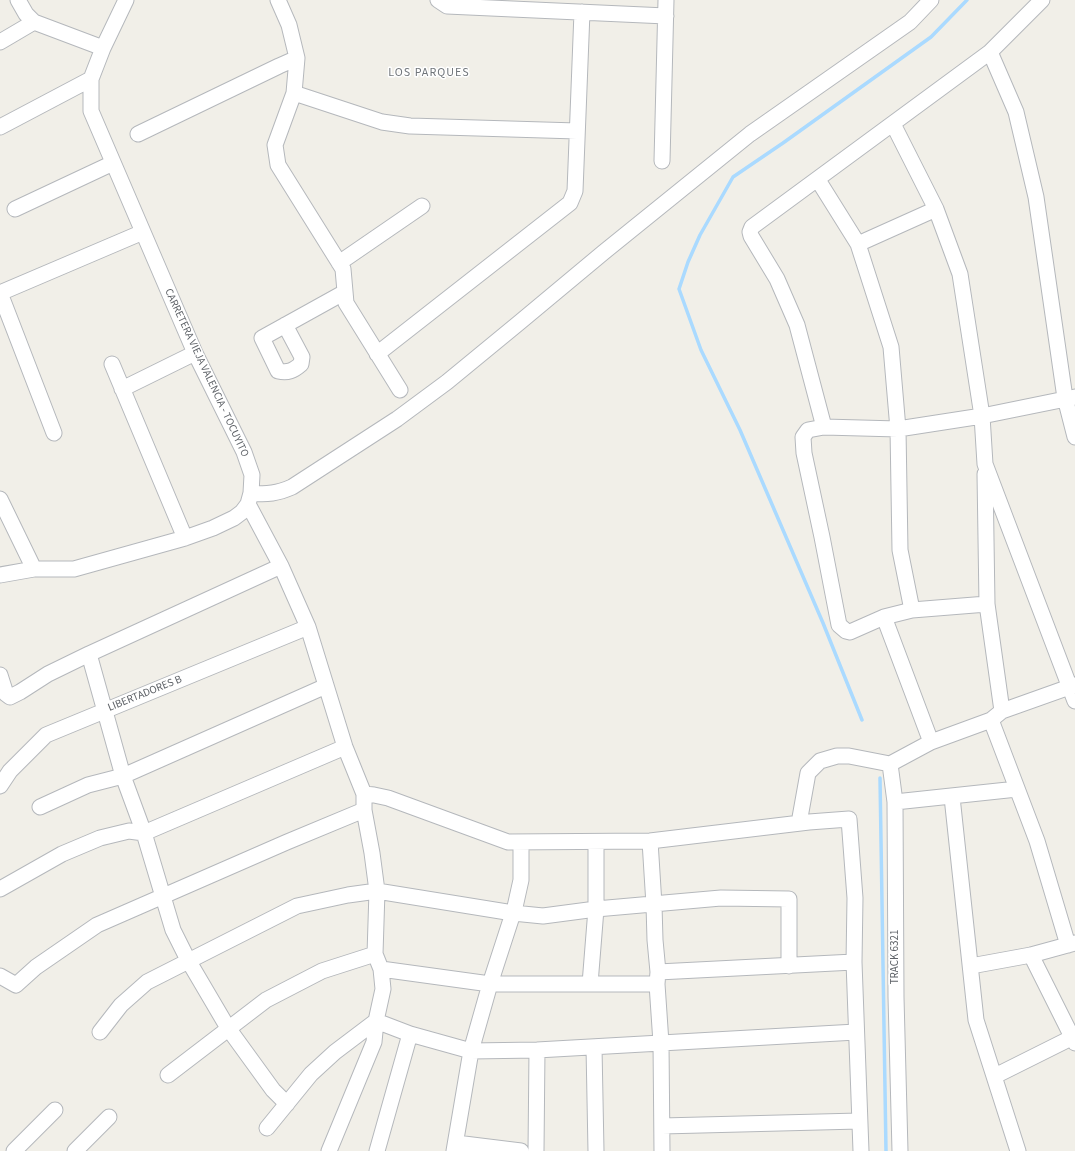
<!DOCTYPE html>
<html>
<head>
<meta charset="utf-8">
<style>
	body { margin:0 }
	canvas { display:block; background:#f1efe8 }
</style>
</head>
<body>
<canvas width="1075" height="1151"></canvas>
<script>
const ctx = document.querySelector('canvas').getContext('2d');
ctx.lineJoin = 'round';
function stroke(path, color, width, dash) { ctx.strokeStyle = color; ctx.lineWidth = width; ctx.lineCap = dash ? 'butt' : 'round'; ctx.setLineDash(dash || []); ctx.stroke(path); }
function label(font, color, halo, rows, align = 'center') {
  ctx.font = font + ' "Source Sans 3",sans-serif'; ctx.lineWidth = 3; ctx.setLineDash([]); ctx.textBaseline = 'middle'; ctx.strokeStyle = halo; ctx.fillStyle = color; for (const [text, x, y, turn = 0] of rows) {
    ctx.save(); ctx.translate(x, y); ctx.rotate((+turn || 0) * Math.PI / 180); ctx.textAlign = isNaN(turn) ? turn : align; if (halo) ctx.strokeText(text, 0, 0); ctx.fillText(text, 0, 0); ctx.restore();
  }
}
stroke(new Path2D(`
	M862,720L823,623L740,430L701,350L679,289L688,262L700,235L733,177L783,143L931,37L967,0
	M880,778L886,1151`), '#aadaff', 3.5);
const minor = new Path2D(`
	M18,0L26,14L34,22L103,48
	M278,0L289,25L297,58L294,93L275,145L278,165L343,269L346,303L400,390
	M438,0L447,6L666,16
	M0,42L34,22
	M990,52L1016,112L1036,197L1065,398L1075,437
	M294,93L382,122L410,126L577,131
	M893,124L936,209L960,274L982,416L985,464L1075,701
	M0,127L91,79
	M138,134L279,66L297,58
	M662,161L666,0
	M818,180L858,244L891,347L898,429L900,550L912,610
	M15,209L113,163
	M858,244L936,209
	M339,263L422,206
	M0,293L143,232
	M0,293L54,433
	M285,325L302,357L301,364C293,371 288,373 278,371L262,338L345,292
	M377,354L570,203L575,191L582,12
	M112,364L185,538
	M122,389L195,353
	M824,427L797,325L777,279L751,236L750,232L752,227L990,52L1042,0
	M985,474L987,604L1002,711
	M251,493C267,495 278,493 292,487L397,419L447,382L520,322L604,252L750,134L910,22L931,0
	M0,499L34,569
	M248,504L281,566L308,627L345,747L364,794V810L372,853L377,891L375,954L381,969L383,989L376,1021L374,1042L329,1151
	M0,575L34,569H74L185,538L213,528L234,518L242,512L248,504L251,493L252,475L244,452L195,353L91,111V79L103,48L126,0
	M987,604L912,610L884,617L850,632L846,631L839,625L822,537L804,453L803,437L808,430L824,427L898,429L982,416L1075,397
	M884,617L931,742
	M89,654L123,776L144,833L173,930L188,960L228,1028L273,1090L287,1104
	M0,675L6,694L10,697L20,692L48,674L89,654L281,566
	M991,720L1037,841L1068,945
	M890,764L895,802L896,997L900,1151
	M0,786L10,771L46,735L308,627
	M364,794L374,795L388,798L508,842L650,841L809,822L849,819L855,898L854,962L861,1151
	M952,797L976,1020L1018,1151
	M895,802L1017,789
	M40,807L88,785L123,776L326,686
	M799,823L808,773L820,761L837,756H849L890,764L931,742L991,720L1002,711L1075,685
	M650,841L654,905L655,940L658,972L657,984L661,1043L662,1151
	M0,889L62,854L100,838L129,831L144,833L345,747
	M1031,955L1075,1043
	M971,966L1031,955L1075,943
	M381,969L490,984H657
	M658,972L854,962
	M0,976L16,985L36,967L97,925L287,842L364,810
	M590,984L596,909V842
	M100,1032L121,1005L147,982L297,906L348,895L377,891L513,913L543,916L596,909L721,898L789,899V966
	M594,1047L596,1151
	M168,1075L266,1000L322,971L375,954
	M995,1076L1075,1036
	M662,1126L859,1121
	M267,1128L311,1074L335,1052L376,1021L410,1034L471,1051L537,1050L856,1032
	M456,1143L521,1151
	M14,1151L55,1110
	M75,1151L109,1117
	M377,1151L410,1034
	M454,1151L471,1051L490,984L515,907L521,880V842
	M536,1151L537,1050`);
stroke(minor, '#b5b8bc', 17);
stroke(minor, '#fff', 15);
label('11px', '#5f6368', '#fff', [
	["CARRETERA VIEJA VALENCIA - TOCUYITO",206,373,65],
	["LIBERTADORES B",145,694,-22],
	["TRACK 6321",896,957,-90]
]);
ctx.letterSpacing = '1px';
label('12px', '#70757a', '#fff', [
	["LOS PARQUES",429,73]
]);
ctx.letterSpacing = '0px';
</script>
</body>
</html>
